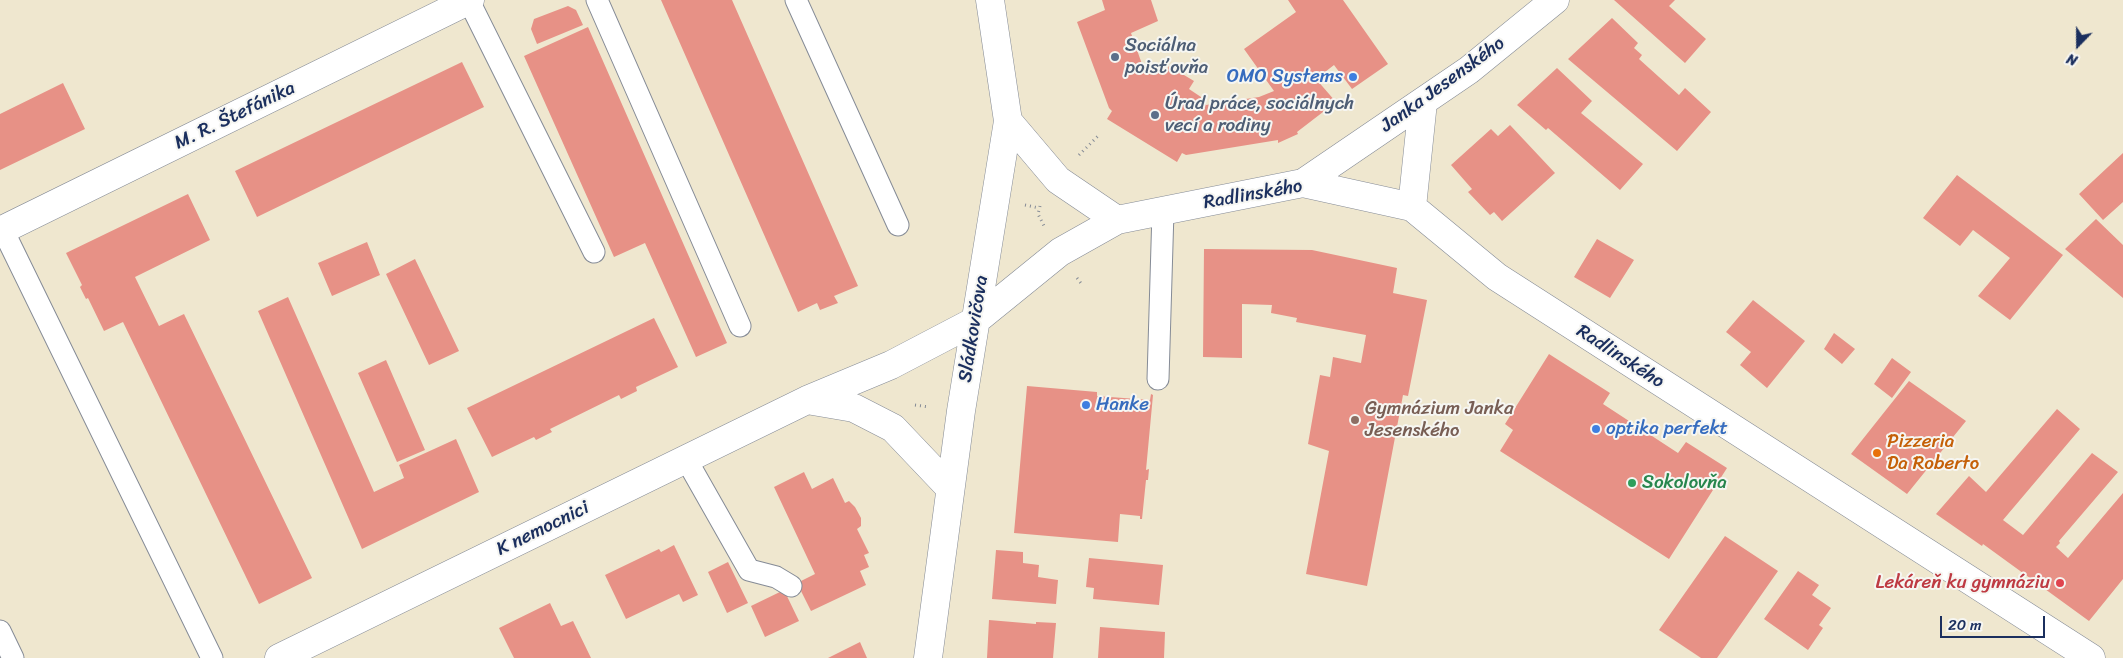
<!DOCTYPE html>
<html>
<head>
<meta charset="utf-8">
<style>
	body { margin:0 }
	#map { position:relative; width:2123px; height:658px; overflow:hidden; background:#efe7cf; font-family:Sriracha,sans-serif }
	canvas { display:block }
	.north { position:absolute; left:2053px; top:20px; width:50px; height:50px; -webkit-text-stroke:4px #f6f6f2; paint-order:stroke; rotate:202deg; font-size:14px; font-weight:700; line-height:20px; text-align:center; color:#1b2f5e }
	.north::after { content:''; display:block; margin:auto; width:18px; height:22px; background:#1b2f5e; clip-path:polygon(50% 0,100% 100%,50% 72%,0 100%) }
	.scale { position:absolute; left:1940px; top:616px; width:105px; height:22px; box-sizing:border-box; border:2px solid #1b2f5e; border-top:0; padding-left:6px; font-size:15px; line-height:18px; white-space:nowrap; color:#1b2f5e; -webkit-text-stroke:4px #f6f6f2; paint-order:stroke }
</style>
</head>
<body>
<div id="map">
<canvas width="2123" height="658"></canvas>
<div class="north">N</div>
<div class="scale">20 m</div>
</div>
<script>
const ctx = document.querySelector('canvas').getContext('2d');
ctx.lineJoin = 'round';
function paint(path, color) { ctx.fillStyle = color; ctx.fill(path, 'evenodd'); }
function stroke(path, color, width, dash) { ctx.strokeStyle = color; ctx.lineWidth = width; ctx.lineCap = dash ? 'butt' : 'round'; ctx.setLineDash(dash || []); ctx.stroke(path); }
function label(font, color, halo, rows, align = 'center') {
  ctx.font = font + ' Sriracha,sans-serif'; ctx.lineWidth = 4; ctx.setLineDash([]); ctx.textBaseline = 'middle'; ctx.strokeStyle = halo; ctx.fillStyle = color; for (const [text, x, y, turn = 0] of rows) {
    ctx.save(); ctx.translate(x, y); ctx.rotate((+turn || 0) * Math.PI / 180); ctx.textAlign = isNaN(turn) ? turn : align; if (halo) ctx.strokeText(text, 0, 0); ctx.fillText(text, 0, 0); ctx.restore();
  }
}
paint(new Path2D(`
	M661,0H732L858,286L834,296L838,303L820,310L817,303L798,312Z
	M1102,0H1151L1158,21L1131,33L1143,67H1153L1164,74L1169,66L1194,81L1189,89L1201,97L1206,105L1259,97L1274,91L1244,49L1296,12L1288,0H1343L1388,64L1352,89L1334,65L1316,79L1336,102L1297,132L1298,134L1278,143V140L1186,155L1182,153L1177,162L1107,119L1112,111L1109,108L1077,22L1105,10Z
	M1614,0H1675L1669,6L1706,39L1685,63Z
	M568,6L576,10L583,25L537,44L531,29L534,19Z
	M1612,18L1638,43L1634,48L1642,55L1639,59L1679,95L1685,88L1711,112L1677,151L1568,59Z
	M588,27L727,343L696,357L645,243L614,257L524,56Z
	M462,62L484,107L257,217L235,171Z
	M1557,68L1592,101L1581,113L1643,164L1620,190L1548,128L1546,130L1517,105Z
	M63,83L85,129L0,170V114Z
	M1510,125L1555,173L1502,221L1494,212L1490,215L1468,192L1472,189L1451,165L1491,129L1498,136Z
	M2123,153V202L2103,220L2079,194Z
	M1957,175L2063,255L2010,320L1978,296L2010,258L1973,230L1960,246L1923,218Z
	M188,194L210,240L135,277L159,326L184,314L312,578L259,604L123,322L104,331L88,298L86,299L80,287L82,285L66,253Z
	M2096,219L2123,245V298L2065,249Z
	M1597,239L1634,260L1610,298L1574,277Z
	M367,242L380,275L332,296L318,263Z
	M1204,249L1312,250L1397,268L1393,293L1427,300L1408,396L1403,395L1367,586L1306,574L1329,451L1308,444L1320,375L1330,377L1333,357L1361,363L1366,335L1296,322L1297,318L1271,313L1272,305L1242,304V358L1203,357Z
	M415,259L459,351L429,365L386,274Z
	M288,297L374,492L404,478L399,465L456,439L479,492L362,549L258,311Z
	M1753,300L1805,341L1767,388L1740,365L1751,352L1726,332Z
	M654,318L678,367L636,387L637,391L621,399L619,395L550,429L552,432L536,440L534,437L492,457L467,408Z
	M1834,333L1855,349L1842,364L1824,349Z
	M1549,354L1610,393L1603,404L1678,453L1686,442L1727,468L1669,559L1500,451L1513,430L1505,424Z
	M1892,358L1911,372L1892,398L1874,384Z
	M386,360L425,450L397,462L358,373Z
	M1909,381L1966,421L1907,494L1851,454Z
	M1027,386L1097,392V396L1150,400L1151,394L1153,395L1146,470L1149,469L1148,480H1146L1142,519H1140V516L1120,514L1118,542L1014,533Z
	M2057,409L2080,429L2003,520L2023,535L2092,453L2118,472L2059,541L2060,543L2056,547L2068,558L2123,493V579L2089,621L1983,544L1982,546L1936,514L1969,476L1986,492Z
	M804,472L812,489L833,478L845,503L849,501L855,507L861,518V526L857,529L869,553L864,555L869,567L860,571L866,585L811,611L797,583L815,574L774,487Z
	M1725,536L1778,571L1717,658H1701L1659,630Z
	M674,545L698,595L683,602L679,594L626,619L605,575L659,549L661,552Z
	M996,550L1023,552V563L1039,565L1038,577L1058,580L1056,604L992,599Z
	M1089,558L1163,565L1159,605L1093,599L1094,588L1086,587Z
	M728,562L748,603L727,613L708,572Z
	M1798,571L1819,585L1812,595L1831,608L1819,625L1823,628L1808,650L1764,619Z
	M784,590L799,621L765,637L751,606Z
	M550,603L561,626L573,621L591,658H514L499,628Z
	M989,620L1036,624V622L1056,623L1053,658H987Z
	M1100,627L1165,632L1164,658H1098Z
	M860,642L867,658H828Z`), '#e79186');
const lane = new Path2D(`
	M597,0L740,326
	M796,0L898,225
	M469,1L594,252
	M3,230L212,658
	M1158,379L1163,211
	M686,459L749,570L776,577L791,586
	M0,631L13,658`);
const street = new Path2D(`
	M1008,121L1058,180L1117,220
	M1303,183L1469,70L1555,0
	M1412,207L1423,102
	M0,231L470,0
	M807,400L854,408L893,428L950,488
	M279,658L807,400L891,365L975,321L1060,252L1117,220L1303,183L1412,207L1497,277L2091,658
	M928,658L961,411L1008,121L990,0`);
stroke(lane, '#858b96', 23);
stroke(street, '#858b96', 29);
stroke(new Path2D(`
	M1079,155L1099,135
	M1025,205L1039,208
	M1040,206L1038,214L1044,226
	M1077,278L1083,286
	M915,405L929,407`), '#858b96', 3, [1, 4]);
stroke(lane, '#fff', 21);
stroke(street, '#fff', 28);
for (const [x, y, r, color] of [
	[1115,57,5,"#5c6f8a"],
	[1353,77,5,"#3f7fe0"],
	[1155,115,5,"#5c6f8a"],
	[1086,405,5,"#3f7fe0"],
	[1355,420,5,"#8d6e63"],
	[1596,429,5,"#3f7fe0"],
	[1877,453,5,"#e8710a"],
	[1632,483,5,"#2e9e5b"],
	[2060,583,5,"#e0444e"]
]) { const dot = new Path2D(); dot.arc(x, y, r, 0, 2 * Math.PI); ctx.fillStyle = color; ctx.fill(dot); stroke(dot, '#f6f6f2', 2); }
label('19px', '#4e5e75', '#f6f6f2', [
	["Sociálna",1125,46],
	["poisťovňa",1125,68],
	["Úrad práce, sociálnych",1165,104],
	["vecí a rodiny",1165,126]
], 'left');
label('19px', '#366cbe', '#f6f6f2', [
	["OMO Systems",1343,77,"right"],
	["Hanke",1096,405],
	["optika perfekt",1606,429]
], 'left');
label('19px', '#1b2f5e', '#f6f6f2', [
	["Janka Jesenského",1443,85,-36],
	["M. R. Štefánika",235,116,-26],
	["Radlinského",1253,195,-10],
	["Sládkovičova",974,329,-81],
	["Radlinského",1620,357,33],
	["K nemocnici",543,529,-26]
]);
label('19px', '#785e54', '#f6f6f2', [
	["Gymnázium Janka",1365,409],
	["Jesenského",1365,431]
], 'left');
label('19px', '#c56008', '#f6f6f2', [
	["Pizzeria",1887,442],
	["Da Roberto",1887,464]
], 'left');
label('19px', '#27864d', '#f6f6f2', [
	["Sokolovňa",1642,483]
], 'left');
label('19px', '#be3a42', '#f6f6f2', [
	["Lekáreň ku gymnáziu",2050,583]
], 'right');
</script>
</body>
</html>
